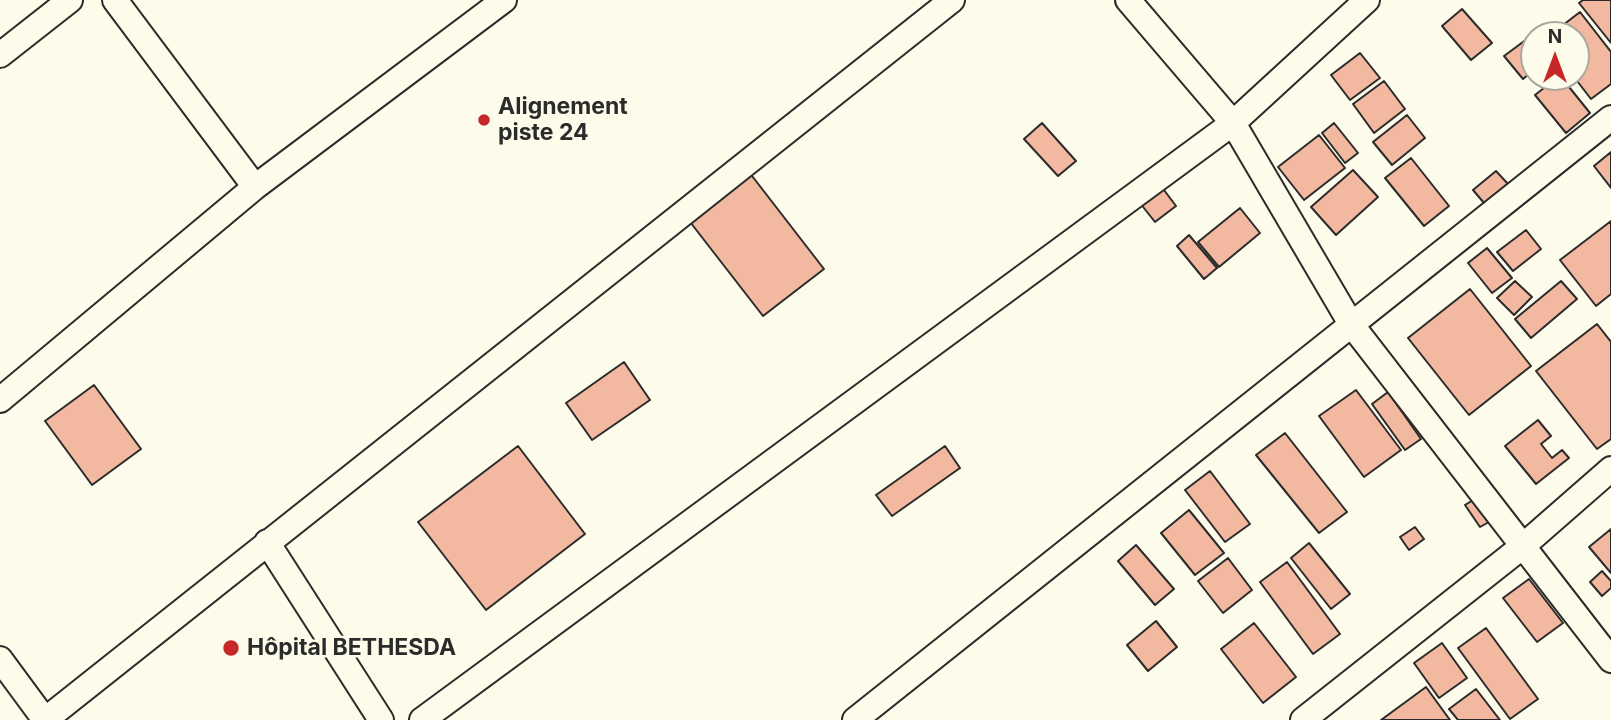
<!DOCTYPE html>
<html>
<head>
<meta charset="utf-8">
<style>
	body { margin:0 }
	#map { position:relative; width:1611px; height:720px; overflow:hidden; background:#fdfbea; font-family:Inter,sans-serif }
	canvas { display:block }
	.north { position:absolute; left:1520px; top:21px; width:70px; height:70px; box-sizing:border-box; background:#fdfbea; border:2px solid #a9a89e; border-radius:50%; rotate:0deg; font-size:19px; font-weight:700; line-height:28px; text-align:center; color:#2b2b2b }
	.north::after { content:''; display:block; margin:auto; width:24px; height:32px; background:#c62828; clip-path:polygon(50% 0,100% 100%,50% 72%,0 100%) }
</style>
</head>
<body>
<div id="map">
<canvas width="1611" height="720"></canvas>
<div class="north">N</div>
</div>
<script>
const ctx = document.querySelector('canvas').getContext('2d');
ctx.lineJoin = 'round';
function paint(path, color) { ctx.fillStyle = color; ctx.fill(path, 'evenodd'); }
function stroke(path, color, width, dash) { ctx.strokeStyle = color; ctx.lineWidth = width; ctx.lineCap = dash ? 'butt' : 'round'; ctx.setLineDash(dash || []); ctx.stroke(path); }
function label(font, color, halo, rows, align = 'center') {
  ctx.font = font + ' Inter,sans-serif'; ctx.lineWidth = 5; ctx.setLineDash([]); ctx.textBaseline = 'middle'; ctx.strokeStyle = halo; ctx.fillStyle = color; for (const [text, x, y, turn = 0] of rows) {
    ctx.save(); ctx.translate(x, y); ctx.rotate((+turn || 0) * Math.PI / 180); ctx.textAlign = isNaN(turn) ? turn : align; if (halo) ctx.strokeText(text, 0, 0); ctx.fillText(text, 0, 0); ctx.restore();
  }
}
const building = new Path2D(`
	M1583,0H1611V43L1579,3Z
	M1462,9L1492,43L1471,60L1442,26Z
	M1580,12L1611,52V84L1591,99L1574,77H1576V35H1550Z
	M1527,39L1534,47V70L1523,79L1504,56Z
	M1360,53L1380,78L1350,100L1331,75Z
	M1558,77H1561L1590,113L1566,133L1535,95Z
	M1384,81L1405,109L1374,133L1353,104Z
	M1407,115L1425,138L1392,165L1373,142Z
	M1042,123L1076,161L1058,176L1024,139Z
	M1334,123L1358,153L1345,163L1322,133Z
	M1319,135L1345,168L1304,200L1278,167Z
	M1611,152V188L1594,166Z
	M1411,158L1449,206L1424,226L1385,178Z
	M1353,170L1378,197L1336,235L1311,207Z
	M1496,171L1508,184L1484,203L1473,190Z
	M749,172L824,269L763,316L687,218Z
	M1158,182L1176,206L1155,222L1136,198Z
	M1240,208L1260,233L1219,267L1198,242Z
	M1611,221V294L1596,306L1560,260Z
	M1526,230L1541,249L1513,271L1497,252Z
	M1189,235L1217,268L1204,279L1177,246Z
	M1487,248L1512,278L1492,293L1468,263Z
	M1515,281L1532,297L1514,315L1497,298Z
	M1561,281L1577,299L1531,338L1515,319Z
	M1470,289L1531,366L1469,415L1408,338Z
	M1597,324L1611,342V439L1597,449L1536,371Z
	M624,362L650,400L592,440L566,403Z
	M94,385L141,449L92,485L45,421Z
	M1356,390L1401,450L1364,477L1319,416Z
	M1388,392L1421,439L1405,450L1372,404Z
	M1538,420L1551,436L1541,444L1552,458L1562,450L1569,458L1536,484L1505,446Z
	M1285,433L1347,512L1319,533L1256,455Z
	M518,446L585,534L486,610L418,522Z
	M945,446L960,468L892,516L876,495Z
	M1210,471L1250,524L1225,542L1185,490Z
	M1481,495L1496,518L1480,527L1465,505Z
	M1189,510L1224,553L1195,575L1161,533Z
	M1415,527L1424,539L1409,550L1400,537Z
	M1611,529V573L1589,547Z
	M1309,543L1350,594L1331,609L1291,558Z
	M1136,545L1174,589L1155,605L1118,561Z
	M1228,558L1252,590L1223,613L1198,581Z
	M1287,562L1340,634L1313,654L1260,582Z
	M1602,571L1611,581V588L1602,596L1590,582Z
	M1529,579L1563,623L1537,642L1503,598Z
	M1156,621L1177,647L1148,671L1127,645Z
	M1254,623L1296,677L1263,703L1221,649Z
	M1486,628L1538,699L1510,719L1458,648Z
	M1442,643L1467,678L1439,698L1414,663Z
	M1426,687L1450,720H1381Z
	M1476,689L1500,720H1458L1449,709Z`);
paint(building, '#f2b8a0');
stroke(building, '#2b2b2b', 2);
const street = new Path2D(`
	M115,0L255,187
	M1128,0L1233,123L1351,324L1611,660
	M0,55L70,0
	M0,400L255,187L504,0
	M267,542L381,720
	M0,659L45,720
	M45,720L952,0
	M422,720L1233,123L1367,0
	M855,720L1611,118
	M1303,720L1523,546L1611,469`);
stroke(street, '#2b2b2b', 28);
stroke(street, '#fdfbea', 24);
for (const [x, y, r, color] of [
	[484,120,7,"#c62828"],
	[231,648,9,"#c62828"]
]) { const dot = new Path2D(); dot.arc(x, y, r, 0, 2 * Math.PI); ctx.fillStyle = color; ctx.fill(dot); stroke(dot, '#fdfbea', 2.5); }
label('bold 23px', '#2b2b2b', '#fdfbea', [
	["Alignement",498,107],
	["piste 24",498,133],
	["Hôpital BETHESDA",247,648]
], 'left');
</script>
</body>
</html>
